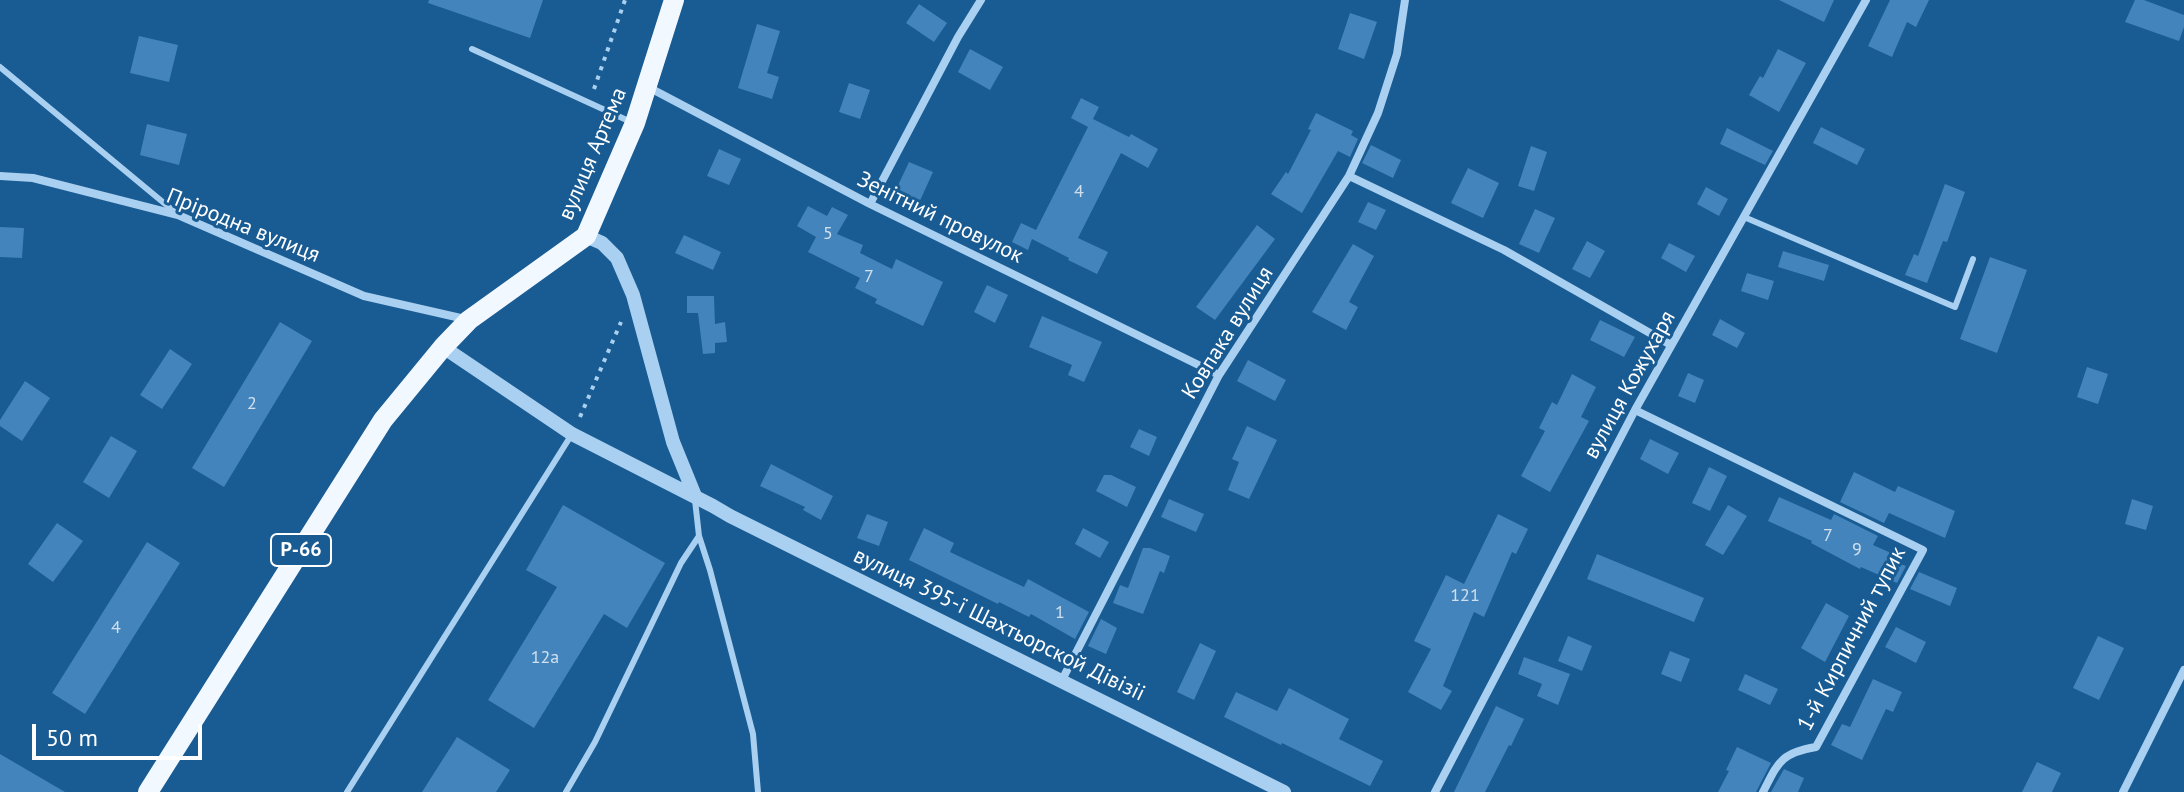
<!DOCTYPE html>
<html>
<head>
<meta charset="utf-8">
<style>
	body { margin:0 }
	#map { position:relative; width:2184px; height:792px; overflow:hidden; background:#195b93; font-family:"PT Sans",sans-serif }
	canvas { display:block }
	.scale { position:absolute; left:32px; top:724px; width:170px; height:36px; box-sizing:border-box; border:4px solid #fff; border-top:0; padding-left:10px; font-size:24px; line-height:28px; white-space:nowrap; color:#fff; -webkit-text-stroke:6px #195b93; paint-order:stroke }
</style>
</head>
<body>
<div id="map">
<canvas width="2184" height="792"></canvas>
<div class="scale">50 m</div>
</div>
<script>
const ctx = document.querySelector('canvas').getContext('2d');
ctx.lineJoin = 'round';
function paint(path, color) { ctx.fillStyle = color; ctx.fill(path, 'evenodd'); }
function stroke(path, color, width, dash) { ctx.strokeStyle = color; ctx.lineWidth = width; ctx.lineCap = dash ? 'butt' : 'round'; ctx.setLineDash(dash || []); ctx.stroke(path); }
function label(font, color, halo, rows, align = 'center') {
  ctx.font = font + ' "PT Sans",sans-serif'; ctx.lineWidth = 6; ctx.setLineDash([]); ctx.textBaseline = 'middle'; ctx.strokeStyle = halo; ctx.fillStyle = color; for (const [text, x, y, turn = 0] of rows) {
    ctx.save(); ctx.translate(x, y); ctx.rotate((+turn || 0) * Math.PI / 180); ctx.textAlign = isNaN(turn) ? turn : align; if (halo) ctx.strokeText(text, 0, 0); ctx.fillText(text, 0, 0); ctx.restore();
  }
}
paint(new Path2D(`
	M429,0H543L530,38L428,3Z
	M1779,0H1834L1824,22Z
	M1890,0H1929L1916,27L1907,22L1892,57L1868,46Z
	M2135,0H2144L2184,15V27L2179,41L2125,22Z
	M919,4L947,23L934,42L906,23Z
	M1350,13L1377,22L1364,59L1338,49Z
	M757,24L780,31L767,73L779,77L772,99L738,88Z
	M139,36L178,45L169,82L130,73Z
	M970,49L1003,67L990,90L958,72Z
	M1778,49L1806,63L1779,112L1749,95L1760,76L1763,78Z
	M849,83L870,90L860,119L839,112Z
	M1081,98L1099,107L1093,119L1129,137L1131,134L1158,149L1148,168L1121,153L1078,238L1108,252L1097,274L1068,260L1069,258L1032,239L1028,250L1012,242L1021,223L1036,230L1088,127L1071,118Z
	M1316,113L1353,131L1351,135L1358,139L1350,157L1338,151L1302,213L1271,194L1286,172L1288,174L1311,130L1308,129Z
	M147,124L187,134L179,165L140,155Z
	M1821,127L1865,149L1857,165L1813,143Z
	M1727,128L1773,151L1765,165L1720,144Z
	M1371,145L1401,160L1393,178L1362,163Z
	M1531,146L1547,152L1534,191L1518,186Z
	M719,149L741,159L729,185L707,176Z
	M909,162L933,172L918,205L894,194Z
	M1468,168L1499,183L1483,218L1451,203Z
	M1945,184L1965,192L1947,242L1943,241L1927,283L1905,275L1914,254L1918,256Z
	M1706,187L1728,199L1719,216L1697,204Z
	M1368,202L1386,210L1376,230L1358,222Z
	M808,206L827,216L832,207L848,215L837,234L863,245L860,253L892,269L896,259L943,282L923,326L875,303L877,299L855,288L860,278L808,252L816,237L797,226Z
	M1535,209L1555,218L1539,253L1519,244Z
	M1257,225L1275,239L1215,320L1196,307Z
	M0,227L24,228L22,258L0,257Z
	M684,235L721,252L713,270L675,253Z
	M1587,241L1605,251L1590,278L1572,269Z
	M1669,243L1695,256L1686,272L1661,258Z
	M1353,244L1374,256L1349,302L1358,307L1346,330L1312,312Z
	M1783,251L1829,265L1824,281L1778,267Z
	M1990,257L2027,270L1997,353L1960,339Z
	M1747,273L1774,281L1768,300L1741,291Z
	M987,285L1008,295L995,323L974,312Z
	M687,296H714L715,324L725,322L727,342L715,343V353L703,354L698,313H687Z
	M1042,316L1102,342L1084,382L1068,375L1072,365L1029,347Z
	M1720,319L1745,333L1737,348L1712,335Z
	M1600,320L1635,337L1624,357L1590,340Z
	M280,322L312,341L224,487L192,468Z
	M170,349L192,364L162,409L140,395Z
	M1248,360L1286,380L1275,401L1237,381Z
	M2087,367L2108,374L2098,404L2077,397Z
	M1688,373L1704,380L1695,403L1678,396Z
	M1572,374L1596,387L1581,417L1589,421L1550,492L1521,476L1545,431L1539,428L1552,402L1557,405Z
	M25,381L50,398L22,441L0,426V420Z
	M1247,426L1277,440L1249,499L1228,490L1239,462L1232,459Z
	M1139,429L1157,437L1149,456L1130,447Z
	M111,436L137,451L109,498L83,482Z
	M1650,439L1679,453L1668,474L1640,459Z
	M771,464L833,496L821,520L803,510L805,507L760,486Z
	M1709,467L1727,476L1710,511L1692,503Z
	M1854,472L1895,492L1898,486L1955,511L1945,538L1889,513L1884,523L1840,502Z
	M1104,475H1111L1136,487L1127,507L1096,491Z
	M1779,497L1831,520L1834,514L1878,536L1873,545L1900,557L1898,563L1906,566L1897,583L1861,567L1860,569L1811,543L1812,541L1768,521Z
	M1169,499L1204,514L1196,532L1161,517Z
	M2132,499L2153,506L2146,530L2125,524Z
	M563,505L665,563L627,628L604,614L534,728L488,700L557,587L526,570Z
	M1728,505L1747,516L1723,555L1705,545Z
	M867,514L888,522L879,546L857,538Z
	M1498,514L1528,529L1516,554L1512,552L1484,617L1474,612L1443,686L1452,691L1441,710L1408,692L1431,649L1414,641L1446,575L1464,584Z
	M57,523L83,541L53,582L28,564Z
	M924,528L954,543L950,552L1024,587L1028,579L1089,612L1075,639L1031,614L1029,617L999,602L998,604L909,560Z
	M1083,528L1109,542L1100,558L1075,544Z
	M147,542L180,563L85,714L52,693Z
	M1143,548H1150L1170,556L1164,573L1160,571L1143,614L1113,603L1120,585L1128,588Z
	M1597,554L1704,598L1694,622L1587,579Z
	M1919,572L1957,588L1950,606L1910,589Z
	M1826,603L1849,616L1825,662L1801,648Z
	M1101,619L1117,628L1106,654L1088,646Z
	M1896,627L1926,642L1916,663L1885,647Z
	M1568,636L1592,646L1582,671L1558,661Z
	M2098,636L2124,648L2099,700L2073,688Z
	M1200,643L1216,651L1194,700L1177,692Z
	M1670,651L1690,659L1681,682L1661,674Z
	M1524,657L1570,674L1558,705L1537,696L1542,684L1518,674Z
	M1745,674L1778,689L1770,705L1738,690Z
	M1873,679L1902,692L1893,712L1886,709L1862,760L1831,745L1842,724L1850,727Z
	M1289,688L1349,719L1339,739L1383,761L1370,786L1282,743L1281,745L1224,717L1236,692L1277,711Z
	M1496,706L1524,719L1511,746L1509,745L1485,792H1454Z
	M457,737L510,770L496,792H422Z
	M1737,747L1771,763L1756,792H1718L1729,771L1726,770Z
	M0,754L65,792H0Z
	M2037,762L2061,773L2052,792H2022Z
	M1784,769L1804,778L1798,792H1771Z`), '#4284bb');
stroke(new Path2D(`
	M594,89L625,0
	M580,417L621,322`), '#a9d0f0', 4, [4, 6]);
stroke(new Path2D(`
	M472,49L631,122
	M0,67L176,213
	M1744,217L1955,307L1973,259
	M695,500L699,536L710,570L753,734L758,792
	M347,792L572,434
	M566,792L595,742L681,563L699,536`), '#a9d0f0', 6);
stroke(new Path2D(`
	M648,87L870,204L1219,375
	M0,176L33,178L178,215L364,296L465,319
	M1349,176L1504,250L1671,345
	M870,204L958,37L981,0
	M1635,410L1923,550L1816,747C1780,753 1778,763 1763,792
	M1062,680L1219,375L1349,176L1378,113L1397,54L1405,0
	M1435,792L1635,410L1866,0
	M2123,792L2184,670`), '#a9d0f0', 8);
stroke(new Path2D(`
	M586,236L602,243L617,258L633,295L673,442L695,496
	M443,347L572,434L713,506L730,516L1284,792`), '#a9d0f0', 14);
stroke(new Path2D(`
	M148,792L383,420L443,347L469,320L586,236L635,123L674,0`), '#f2f8ff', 20);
label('18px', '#d0e0ee', null, [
	["4",1079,192],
	["5",828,234],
	["7",869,277],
	["2",252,404],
	["7",1828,536],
	["9",1857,550],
	["121",1465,596],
	["1",1060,613],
	["4",116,628],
	["12а",545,658]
]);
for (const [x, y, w] of [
	[301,550,60]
]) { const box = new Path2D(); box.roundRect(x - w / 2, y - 16, w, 32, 6); ctx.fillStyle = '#195b93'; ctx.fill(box); stroke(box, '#fff', 2); }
label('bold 20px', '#fff', null, [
	["Р-66",301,550]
]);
label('22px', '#fff', '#195b93', [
	["вулиця Артема",593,154,-67],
	["Зенітний провулок",940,218,26],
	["Пріродна вулиця",243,226,22],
	["Ковпака вулиця",1228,333,-58],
	["вулиця Кожухаря",1630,385,-61],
	["вулиця 395-ї Шахтьорской Дівізіі",999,625,26],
	["1-й Кирпичний тупик",1852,639,-62]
]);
</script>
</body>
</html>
